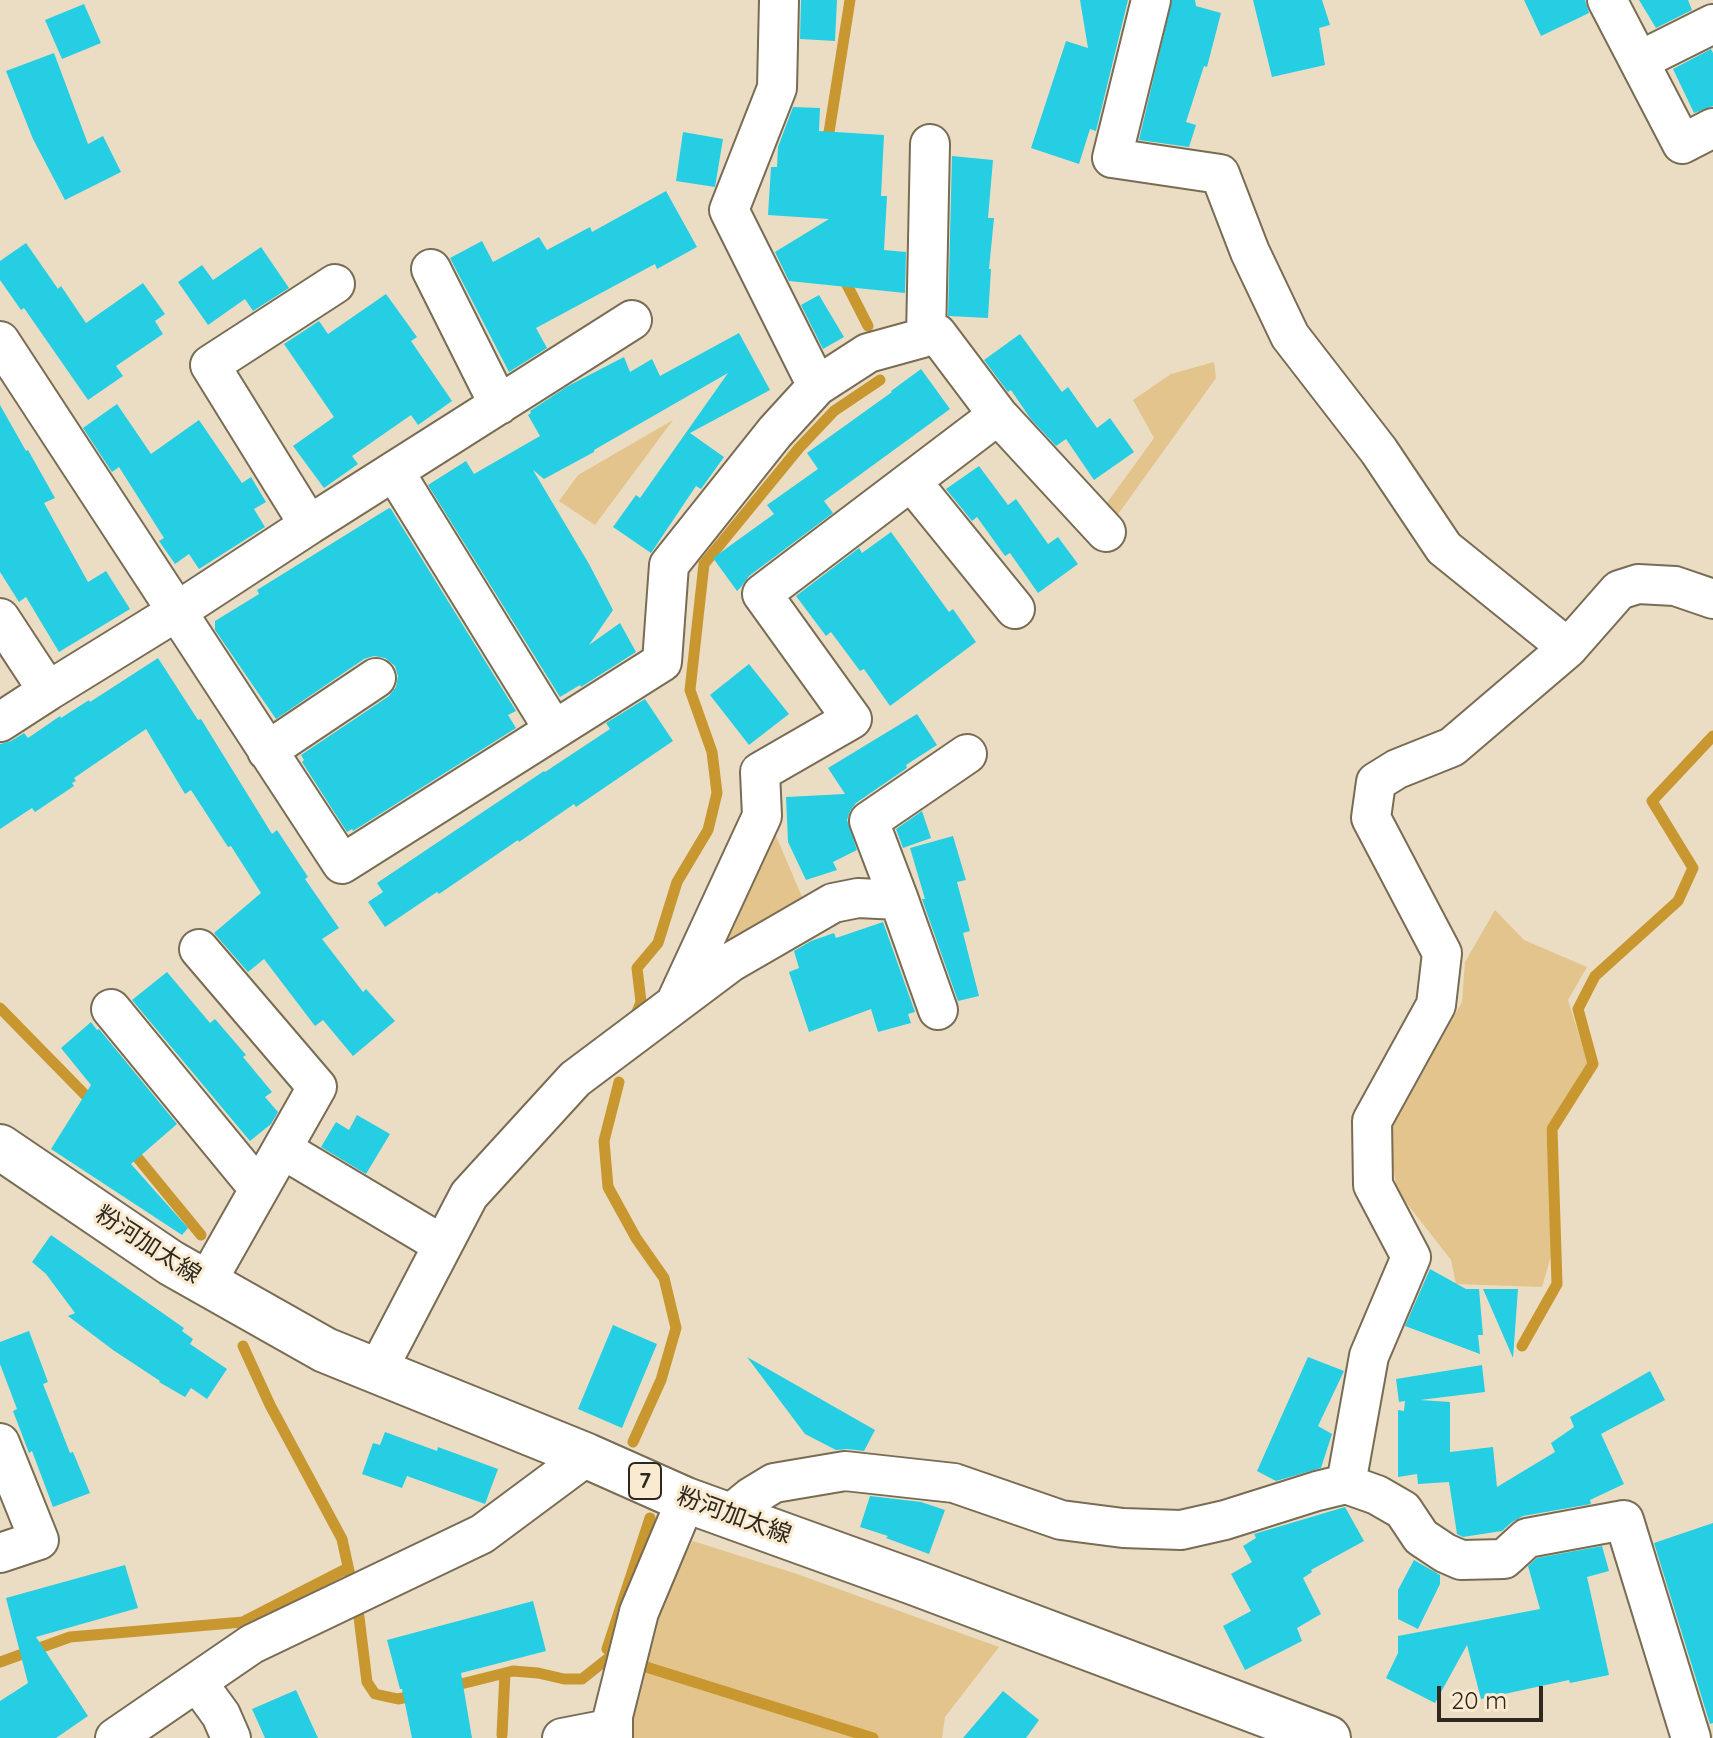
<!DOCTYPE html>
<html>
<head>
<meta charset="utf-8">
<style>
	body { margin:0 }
	#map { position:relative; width:1713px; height:1738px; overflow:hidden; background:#ebddc3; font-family:Quicksand,sans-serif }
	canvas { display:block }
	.scale { position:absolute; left:1437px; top:1686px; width:106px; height:36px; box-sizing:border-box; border:4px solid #2e281f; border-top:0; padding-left:10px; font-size:24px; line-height:28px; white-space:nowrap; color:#2e281f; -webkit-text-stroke:6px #f9ead0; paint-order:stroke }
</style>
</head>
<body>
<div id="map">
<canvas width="1713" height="1738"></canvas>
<div class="scale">20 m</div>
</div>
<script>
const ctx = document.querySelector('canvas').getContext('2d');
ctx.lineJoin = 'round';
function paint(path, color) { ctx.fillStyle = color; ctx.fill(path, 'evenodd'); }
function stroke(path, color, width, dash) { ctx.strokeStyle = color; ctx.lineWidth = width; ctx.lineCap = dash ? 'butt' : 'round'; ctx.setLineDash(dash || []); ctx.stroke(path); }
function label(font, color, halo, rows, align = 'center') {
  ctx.font = font + ' Quicksand,"Noto Sans JP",sans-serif'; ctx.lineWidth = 6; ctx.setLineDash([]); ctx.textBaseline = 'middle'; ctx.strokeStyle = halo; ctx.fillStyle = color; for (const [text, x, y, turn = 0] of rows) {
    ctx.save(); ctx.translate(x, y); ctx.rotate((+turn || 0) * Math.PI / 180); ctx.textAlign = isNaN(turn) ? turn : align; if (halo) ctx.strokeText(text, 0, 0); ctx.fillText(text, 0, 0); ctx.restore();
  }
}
paint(new Path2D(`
	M1214,362L1216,378L1111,524L1101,511L1154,438L1133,400L1171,374Z
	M673,420L595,525L559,501L578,475Z
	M773,829L803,899L711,964Z
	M1495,910L1524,940L1587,967L1568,1000L1588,1064L1546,1128L1553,1249L1542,1287L1456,1284L1451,1260L1397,1191L1388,1135L1462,1002L1465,962Z
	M693,1541L797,1574L999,1647L945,1717L942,1738H623L647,1618Z`), '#e3c48c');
stroke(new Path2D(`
	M827,145L850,0
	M843,277L868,326
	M0,1008L95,1105
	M633,1022L641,1002L637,968L658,943L677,882L708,830L717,793L712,752L690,690L704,564L799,448L834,411L880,380
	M619,1082L604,1141L608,1187L636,1238L664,1278L676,1328L661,1380L633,1442
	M128,1146L201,1235
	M243,1346L270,1405L342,1539L359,1617L367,1682L375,1694L398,1699L417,1695
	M1522,1346L1557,1284L1552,1129L1593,1064L1578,1009L1595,976L1678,901L1693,868L1652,801L1713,736
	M607,1649L650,1518
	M0,1662L70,1637L243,1622L348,1568
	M449,1687L513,1671L538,1673L564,1679H582L611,1656L873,1738
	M502,1735L505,1673`), '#c89730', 11);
paint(new Path2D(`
	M801,0H837L835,41L800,39Z
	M1080,0H1128L1096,131L1090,129L1079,164L1031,148L1066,41L1088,48Z
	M1172,0H1195L1196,6L1221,13L1207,67L1204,66L1186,122L1196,125L1189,147L1139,140Z
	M1253,0H1322L1330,25L1319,28L1325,65L1272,77Z
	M1524,0H1585L1589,13L1541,36Z
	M1639,0H1688L1692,10L1656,28Z
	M84,4L101,43L62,59L45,20Z
	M1711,49L1713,53V106L1694,113L1673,69Z
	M54,53L88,144L103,136L121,172L65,200L33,139L6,71Z
	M793,107L820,108L819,131L884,135L881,196H887L884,250L906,252L905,293L789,281L775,252L829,219L768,215L771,167H777L778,147Z
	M683,132L723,139L715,187L676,181Z
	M952,156L993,160L988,218H994L989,269H991L988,318L948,316Z
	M666,191L697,247L657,269L655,264L536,328L547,348L509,372L450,258L482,241L493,262L539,237L547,250L590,227L592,232Z
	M26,243L58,289L61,286L86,323L143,283L165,314L155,321L163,334L116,366L123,376L88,400L24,308L21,310L0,280V261Z
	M261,247L289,288L253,311L245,299L208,325L178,282L202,265L213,280Z
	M386,294L417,337L411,341L452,401L418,425L411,415L352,456L358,464L324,488L293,446L334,417L284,344L319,321L328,334Z
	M819,295L844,337L823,349L801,305Z
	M739,333L770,390L690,433L724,457L701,489L696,486L651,553L613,527L636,495L640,498L728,373L594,450V452L544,479L533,470L589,564L613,610L589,645L620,623L636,652L581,687L580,685L560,697L428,485L466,461L474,474L540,436L528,415L531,413L530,411L568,386L624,357L630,372L652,359L660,376Z
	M1020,334L1062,392L1068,387L1097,428L1110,418L1134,452L1094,480L1066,439L1056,446L1030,418L1011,390L1008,392L984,360Z
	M921,369L950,409L824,501L833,513L749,576L741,587L737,591L713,558L774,514L767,505L818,469L807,453L892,392L891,391Z
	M117,404L151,454L199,420L242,483L251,477L266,502L254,509L265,527L199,569L189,554L175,564L159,541L164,538L119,467L112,472L83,428Z
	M0,405L26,451L28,450L55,498L44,503L88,582L106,571L130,609L59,652L26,597L19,602L0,572Z
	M979,466L1008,505L1016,499L1048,544L1058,537L1078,564L1038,593L1010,553L1005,556L977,517L972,521L946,489Z
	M389,508L391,509L516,711L508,715L516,728L353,831L352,829L347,832L302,762L304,760L301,755L389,696L396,687L398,676L395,666L385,658L374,656L364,659L276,719L215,630V621L259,594L257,590Z
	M891,532L949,612L953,609L976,642L890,706L864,669L860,671L831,632L826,636L796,596L859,548L862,553Z
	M158,658L198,720L201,719L272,834L277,830L308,877L305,879L339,928L322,939L363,992L366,989L395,1021L353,1056L323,1020L315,1026L264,959L248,972L214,933L261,893L231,846L228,847L191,790L185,794L146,729L74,778L76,781L72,783L74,786L35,812L32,808L0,829V744L11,741L24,733L28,738L60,716L61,718L89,700L90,702Z
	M749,664L789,714L749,745L710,695Z
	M645,699L673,741L576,807L574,804L519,842L518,840L439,894L437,892L385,927L368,902L383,892L377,883L544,771L545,772L610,729L606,723Z
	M917,714L937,745L906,765L907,768L856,803L850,811L847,820L857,850L833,862L837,870L806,880L788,842L786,797L845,794L828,768Z
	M922,811L931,838L903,848L896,829Z
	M953,836L966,880L957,882L970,931L963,933L979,996L958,1001L922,899H925L910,848Z
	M883,922L915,1012L908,1014L911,1023L878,1032L871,1009L809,1032L789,972L799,968L794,951L811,941L834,933L836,938Z
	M167,972L210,1023L215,1019L246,1055L243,1057L272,1092L265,1097L278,1112L271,1124L250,1141L132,1000Z
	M91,1022L97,1030L99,1029L177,1124L131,1164L188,1228L182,1235L51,1149L91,1085L61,1048Z
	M357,1115L390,1134L366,1174L321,1147L336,1122L349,1130Z
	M51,1235L184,1328L182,1331L193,1339L190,1344L227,1369L207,1399L191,1388L185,1397L159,1382L160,1381L113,1350L68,1316L75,1313L46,1274L32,1262Z
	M1430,1269L1466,1289H1479L1483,1335H1478L1480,1354L1405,1326Z
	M1483,1289H1518L1513,1358Z
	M613,1325L657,1344L622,1428L578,1409Z
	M29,1331L48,1382L43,1384L70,1453L73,1452L90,1493L53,1507L32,1451L29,1453L13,1411L17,1409L0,1364V1342Z
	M747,1357L875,1430L864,1451L847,1449L836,1450L805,1434Z
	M1308,1357L1344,1371L1318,1426L1332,1434L1321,1468L1276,1481L1257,1471Z
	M1482,1365L1485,1392L1420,1400L1450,1402V1452L1493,1447L1497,1487L1555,1452L1551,1443L1574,1427L1570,1417L1650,1371L1665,1400L1601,1434L1624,1484L1590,1500L1591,1504L1523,1516L1512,1522L1502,1531L1463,1537L1457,1534L1449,1482L1418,1484L1417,1474L1398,1477V1410L1404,1411L1405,1401L1399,1402L1396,1379Z
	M385,1432L437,1451L438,1447L498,1469L485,1504L407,1476L402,1488L362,1474L373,1443L380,1445Z
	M870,1496L921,1502L945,1510L929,1554L886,1538L888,1536L860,1527Z
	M1345,1507L1364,1541L1311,1570L1312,1572L1303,1578L1321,1614L1297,1628L1302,1641L1245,1670L1223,1626L1251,1611L1231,1574L1252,1562L1243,1546L1256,1538L1254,1534Z
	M1713,1523V1723L1710,1724L1654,1543Z
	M1602,1546L1609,1571L1587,1577L1609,1675L1570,1683L1569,1680L1481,1699L1467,1645L1435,1703L1386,1678L1398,1653V1636L1540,1609L1528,1566L1537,1558Z
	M1414,1560L1440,1575V1584L1418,1629L1398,1619V1590Z
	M125,1565L138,1608L36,1637L88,1716L56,1738H0V1701L28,1683L6,1598Z
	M533,1601L546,1651L461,1673L472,1738H412L402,1689H400L387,1640Z
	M296,1690L318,1738H265L252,1709Z
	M1003,1691L1039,1720L1026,1738H963Z`), '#25cee2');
const minor = new Path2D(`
	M1151,0L1112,158L1220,174L1250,252L1290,336L1379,451L1444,548L1568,648
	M1607,0L1682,144L1713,128
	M1639,61L1713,24
	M431,269L499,405
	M926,337L930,144
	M0,341L342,864L662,662L669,565L775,432L817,386L729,210L777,88L779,0
	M817,386L868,353L937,334L998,415
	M394,471L554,730
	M911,481L1015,609
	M309,525L632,320
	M0,618L48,691L176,612L309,525L210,365L335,284
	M0,722L48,691
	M267,751L376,678
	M199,949L317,1087L206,1283
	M675,1004L762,816L760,772L852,719L762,594L998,415L1106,532
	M111,1009L259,1189
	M938,1010L899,900L869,821L967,754
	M282,1149L443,1245
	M377,1371L469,1195L575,1079L731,962L833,903L858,898L899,900
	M0,1443L39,1540L0,1553
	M1346,1484L1369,1356L1411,1257L1373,1185L1372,1121L1436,1005L1442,953L1371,818L1376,782L1397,769L1452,747L1568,648L1619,590L1638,584L1675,586L1713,599
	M729,1515L751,1497L774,1483L845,1471L954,1483L1061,1520L1123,1528L1181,1530L1225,1520L1317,1491L1346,1484L1377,1495L1403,1510L1421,1537L1445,1553L1461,1560L1504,1559L1527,1538L1624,1520L1691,1738
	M197,1682L221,1715L231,1738
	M115,1738L252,1644L482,1534L587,1456
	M562,1738L598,1731L613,1732
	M613,1738V1716L639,1612L686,1500`);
const primary = new Path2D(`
	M0,1147L171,1263L325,1350L587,1456L686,1500L913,1582L1328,1738`);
stroke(minor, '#796c55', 42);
stroke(primary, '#796c55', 48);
stroke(minor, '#fff', 38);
stroke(primary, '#fff', 44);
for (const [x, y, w] of [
	[645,1481,32]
]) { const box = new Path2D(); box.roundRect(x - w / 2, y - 18, w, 36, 6); ctx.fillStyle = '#f9ead0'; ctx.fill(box); stroke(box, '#2e281f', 2); }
label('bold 22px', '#2e281f', null, [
	["7",645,1481]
]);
label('24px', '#2e281f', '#f9ead0', [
	["粉河加太線",148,1245,33],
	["粉河加太線",734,1516,20]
]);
</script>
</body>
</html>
